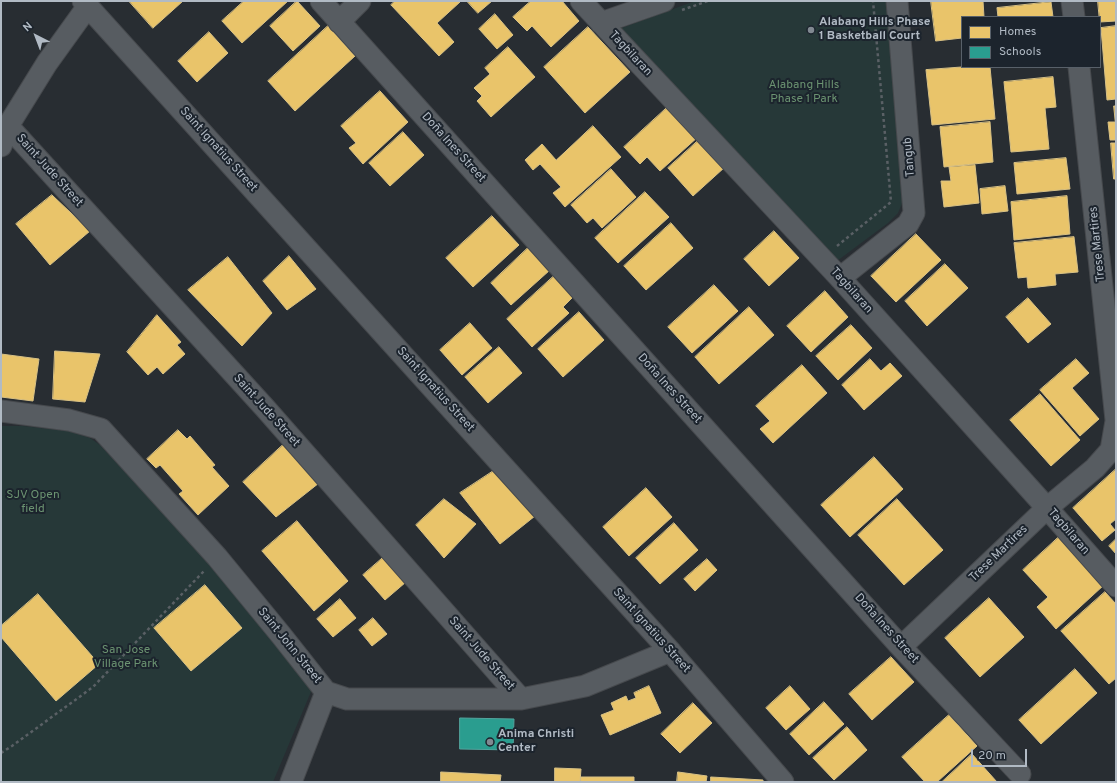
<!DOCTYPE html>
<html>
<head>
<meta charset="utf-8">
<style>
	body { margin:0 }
	#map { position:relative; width:1117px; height:783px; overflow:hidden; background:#282d32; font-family:Overpass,sans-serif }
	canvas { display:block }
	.frame { position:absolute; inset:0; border:2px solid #b1bac4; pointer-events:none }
	.legend { position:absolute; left:961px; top:16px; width:140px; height:52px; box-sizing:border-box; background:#1c242d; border:1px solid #586069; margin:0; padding:5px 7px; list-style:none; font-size:12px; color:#b1bac4 }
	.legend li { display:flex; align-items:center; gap:8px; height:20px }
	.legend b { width:20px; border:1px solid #586069 }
	.north { position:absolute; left:16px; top:16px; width:40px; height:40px; -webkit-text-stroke:3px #1c242d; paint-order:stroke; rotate:318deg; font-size:11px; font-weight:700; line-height:16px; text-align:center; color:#b1bac4 }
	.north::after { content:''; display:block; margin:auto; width:14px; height:18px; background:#b1bac4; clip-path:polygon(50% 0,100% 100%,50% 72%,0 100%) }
	.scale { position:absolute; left:971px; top:749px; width:56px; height:18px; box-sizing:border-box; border:2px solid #b1bac4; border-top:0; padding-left:5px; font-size:12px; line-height:14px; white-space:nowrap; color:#b1bac4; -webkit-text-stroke:3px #1c242d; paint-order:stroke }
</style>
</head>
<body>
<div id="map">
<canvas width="1117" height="783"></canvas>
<div class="frame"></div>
<ul class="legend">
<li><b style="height:11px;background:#e9c46a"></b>Homes</li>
<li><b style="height:11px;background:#2a9d8f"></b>Schools</li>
</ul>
<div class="north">N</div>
<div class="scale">20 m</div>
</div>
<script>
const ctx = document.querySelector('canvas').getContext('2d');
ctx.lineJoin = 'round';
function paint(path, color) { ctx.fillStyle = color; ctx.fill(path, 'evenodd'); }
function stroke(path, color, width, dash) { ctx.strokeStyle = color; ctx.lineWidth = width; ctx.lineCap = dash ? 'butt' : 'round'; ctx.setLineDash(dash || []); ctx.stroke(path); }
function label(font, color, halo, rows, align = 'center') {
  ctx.font = font + ' Overpass,sans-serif'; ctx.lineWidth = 4; ctx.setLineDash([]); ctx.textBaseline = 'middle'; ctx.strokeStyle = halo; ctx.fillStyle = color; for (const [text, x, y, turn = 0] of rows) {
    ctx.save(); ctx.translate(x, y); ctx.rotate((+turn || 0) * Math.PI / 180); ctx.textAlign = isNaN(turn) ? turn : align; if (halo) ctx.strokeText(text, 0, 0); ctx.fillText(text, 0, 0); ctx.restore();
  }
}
paint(new Path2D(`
	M695,1H887L903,201L898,213L888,223L837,261L616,30Z
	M1,426H23L68,431L90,438L100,445L202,555L313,687L273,782H1Z`), '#263838');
const homes = new Path2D(`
	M129,1H183L153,28Z
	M244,1H288L242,43L222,21Z
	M297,1L320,26L293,51L270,26Z
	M395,1H459L460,2L437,23L454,42L439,56L391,5Z
	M467,1H492L478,13Z
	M531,1H562L579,21L551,47L532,26L527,31L513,17Z
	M931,1H983L984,17H962V38L936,41Z
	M1098,1H1116V21L1100,22Z
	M1051,2L1053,17H998L997,8Z
	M495,14L513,35L497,49L479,29Z
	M328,26L355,56L295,111L268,81Z
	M1116,26V99L1107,100L1101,28Z
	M588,27L630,72L585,113L544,67Z
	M209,32L228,53L197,82L178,61Z
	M508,47L535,77L491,117L477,101L482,96L474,88L490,74L485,68Z
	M962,67H990L995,119L932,125L926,70Z
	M1053,77L1056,107L1045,108L1049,149L1011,152L1004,82Z
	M380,91L408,122L363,164L349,148L356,143L341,126Z
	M670,105L699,136L660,171L647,157L640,164L624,147Z
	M1114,106H1116V140H1110L1108,122H1115Z
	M990,122L993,162L944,167L940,127Z
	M593,126L621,157L565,207L553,193L561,187L540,164L533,170L525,160L542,144L556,160Z
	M403,132L424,155L390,186L369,163Z
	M700,139L725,167L693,196L668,168Z
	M1111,143H1116V179H1114Z
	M1066,158L1070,189L1017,194L1014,163Z
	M975,165L979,203L944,207L941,181H951L949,167Z
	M611,169L636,197L602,228L593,218L587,223L571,205Z
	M1005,186L1008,211L982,214L980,189Z
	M645,192L669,217L618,263L595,238Z
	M52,195L90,231L50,265L16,224Z
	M1067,196L1070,234L1014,240L1011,202Z
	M492,216L519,245L473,287L446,258Z
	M671,223L693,248L646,290L624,266Z
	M774,231L799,258L769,286L744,259Z
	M916,234L941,260L896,302L871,276Z
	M1074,237L1078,272L1055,274L1056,285L1028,288L1027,277L1018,278L1014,243Z
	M529,247L550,270L511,305L491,283Z
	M289,256L316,289L287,310L263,281Z
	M228,257L272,313L242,346L188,290Z
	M945,264L968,288L927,326L905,301Z
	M554,276L573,297L563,307L569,313L532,347L507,319Z
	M714,285L738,311L692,353L668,327Z
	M825,291L848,317L811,352L787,326Z
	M1028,298L1051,324L1028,343L1006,317Z
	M749,307L774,335L719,384L695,357Z
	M579,312L604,340L563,377L538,349Z
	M157,315L181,342L177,345L185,354L163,374L157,367L148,375L127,352Z
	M470,323L492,348L462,375L440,350Z
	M851,325L872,348L838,380L816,356Z
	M499,347L522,373L488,403L465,377Z
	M55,351L100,354L85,402L53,399Z
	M1,354L39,359L33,401L1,397Z
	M870,359L881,371L890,363L902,376L864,410L842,385Z
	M1076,359L1089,373L1072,388L1099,419L1080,436L1040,390Z
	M802,365L827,393L773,443L760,429L770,421L756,406Z
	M1040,394L1080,440L1051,466L1010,420Z
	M178,430L187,439L190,436L215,465L212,467L229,486L198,515L179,494L183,491L160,465L156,468L147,459Z
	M284,444L319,483L276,517L243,482Z
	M874,457L903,489L850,537L821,505Z
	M495,470L535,516L500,544L460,493Z
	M1115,470L1116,471V519L1110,524L1115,530L1102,541L1073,508Z
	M646,488L672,517L629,556L603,527Z
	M444,499L476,524L444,558L416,525Z
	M897,499L943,550L904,585L858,535Z
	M297,521L348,581L314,611L262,551Z
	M674,523L698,550L660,584L636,558Z
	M1060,536L1104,585L1056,629L1037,607L1048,597L1023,570Z
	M1116,539V554L1109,546Z
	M385,556L406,582L385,600L363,575Z
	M707,559L717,570L695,591L684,579Z
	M205,585L242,628L191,671L154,628Z
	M1105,592L1116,604V678L1109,684L1061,631Z
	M38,594L99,664L56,701L1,637V626Z
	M989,598L1024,637L980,677L945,638Z
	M340,599L356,618L333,637L317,619Z
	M373,618L387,634L372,646L359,630Z
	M891,657L914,682L872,720L849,694Z
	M1075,669L1097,693L1041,744L1019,720Z
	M649,686L661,713L610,735L601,715L614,710L611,703L626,696L628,701L636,698L634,693Z
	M790,686L810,709L786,730L766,708Z
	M824,702L844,724L809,755L790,734Z
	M693,703L712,723L680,753L661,734Z
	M949,715L977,746L937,782H925L902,757Z
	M847,727L867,750L834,780L813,758Z
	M972,754L997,782H942Z
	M555,768L581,769L580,782H555Z
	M441,772L501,775L500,782H441Z
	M678,772L707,776L706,782H677Z
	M581,777H634V782H581Z
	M711,777L763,780V782H711Z`);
paint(homes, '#e9c46a');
stroke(homes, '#d8c185', 1);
const schools = new Path2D(`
	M460,718L514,719L513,750L460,749Z`);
paint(schools, '#2a9d8f');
stroke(schools, '#52a69f', 1);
const street = new Path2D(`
	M83,1L670,651L783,782
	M321,1L901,647L1020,774
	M581,1L840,278L1047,508L1116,586
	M1072,1L1074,17
	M339,22L360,1
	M601,23L664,1
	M1079,67L1116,420
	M8,126L265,408L521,699
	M1,146L8,126L47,63L88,6
	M840,278L908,224L914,213L897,1
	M1,411L69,420L101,429L217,557L281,635L326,692L347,699H521L585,686L670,651
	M901,647L1047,508L1095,468L1111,450L1116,421
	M291,782L326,692`);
stroke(street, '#46494d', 23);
stroke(new Path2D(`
	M682,10L708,1
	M837,246L891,202L873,1
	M1,753L12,746L93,687L204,571`), '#5a6065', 2.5, [3, 3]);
stroke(street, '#575c61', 21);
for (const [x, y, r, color] of [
	[811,30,4,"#818991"],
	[490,742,4,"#818991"]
]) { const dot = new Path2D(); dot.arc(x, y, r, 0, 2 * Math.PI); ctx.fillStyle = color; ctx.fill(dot); stroke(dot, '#1c242d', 1.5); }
label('bold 12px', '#b1bac4', '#1c242d', [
	["Alabang Hills Phase",819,23],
	["1 Basketball Court",819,37],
	["Anima Christi",498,735],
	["Center",498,749]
], 'left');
label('12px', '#b1bac4', '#1c242d', [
	["Tagbilaran",630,54,47],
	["Doña Ines Street",453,148,48],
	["Saint Ignatius Street",218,150,48],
	["Tangub",910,157,-95],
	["Saint Jude Street",49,171,48],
	["Trese Martires",1098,244,-96],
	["Tagbilaran",851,291,48],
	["Doña Ines Street",669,389,48],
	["Saint Ignatius Street",435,390,48],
	["Saint Jude Street",266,411,48],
	["Tagbilaran",1068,532,49],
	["Trese Martires",999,554,-44],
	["Doña Ines Street",886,629,48],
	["Saint Ignatius Street",651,631,48],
	["Saint John Street",289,646,51],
	["Saint Jude Street",481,654,49]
]);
label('12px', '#6b9371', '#1c242d', [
	["Alabang Hills",804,86],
	["Phase 1 Park",804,100],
	["SJV Open",33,496],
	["field",33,510],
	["San Jose",126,651],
	["Village Park",126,665]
]);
</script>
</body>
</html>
